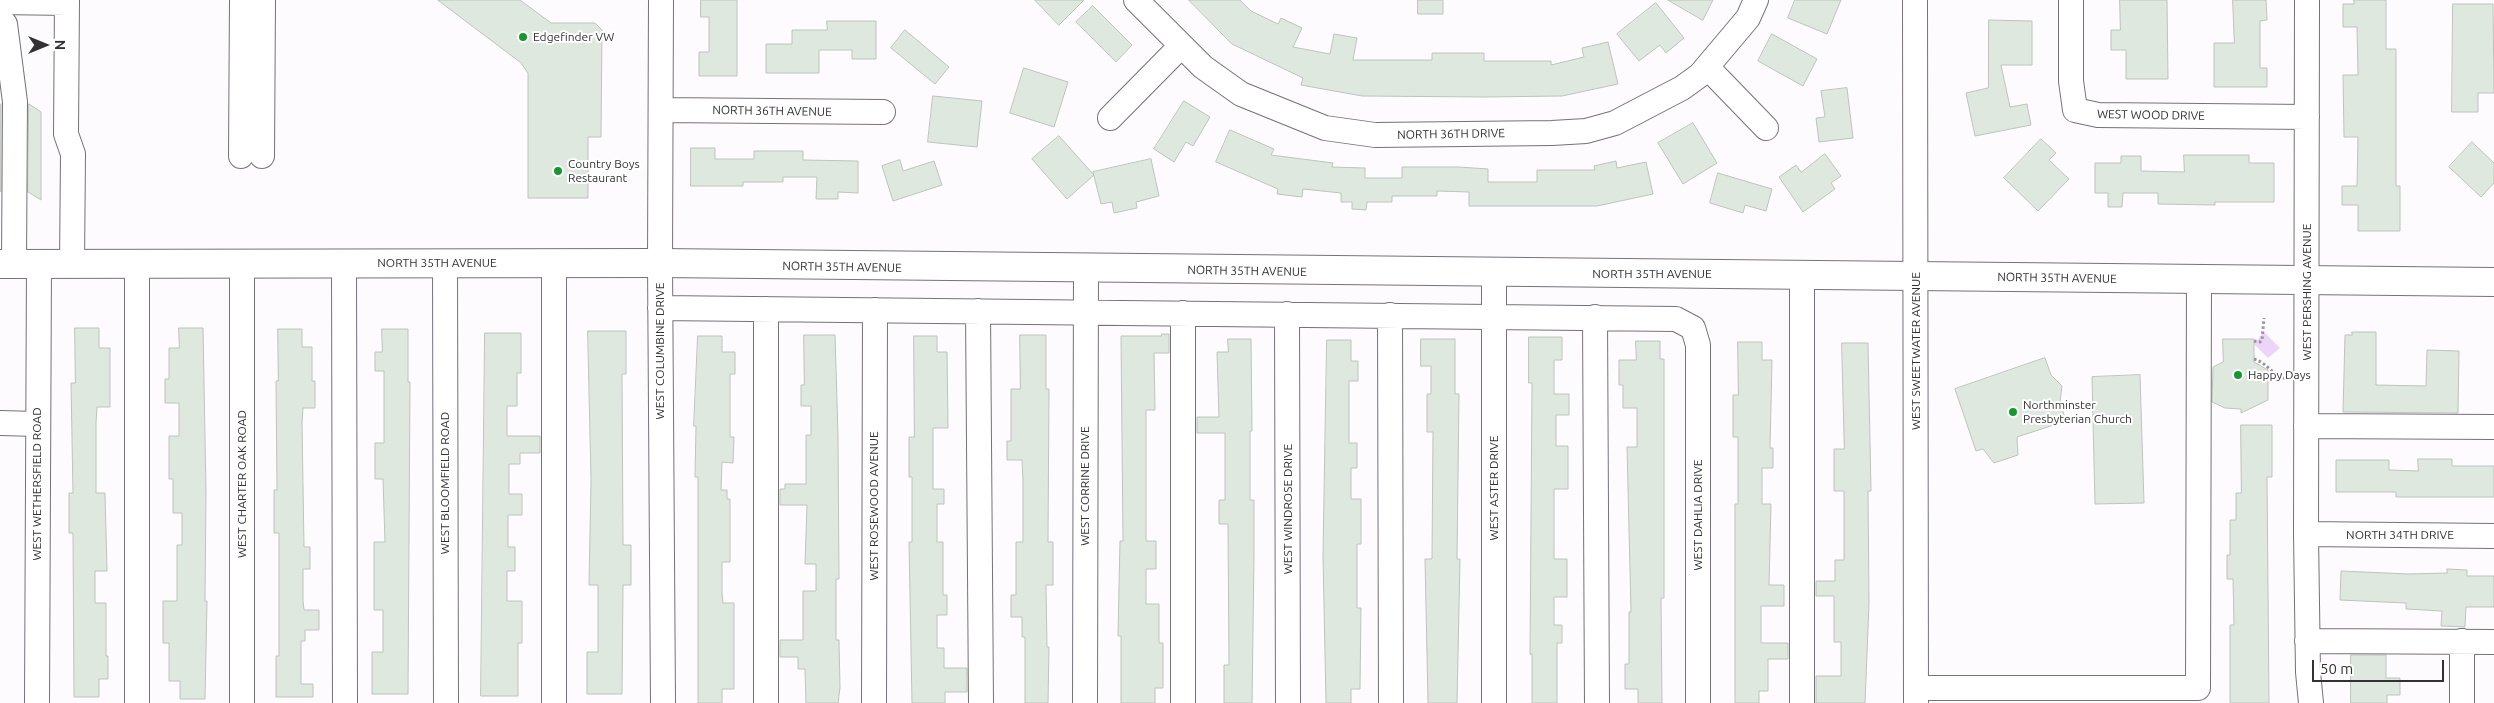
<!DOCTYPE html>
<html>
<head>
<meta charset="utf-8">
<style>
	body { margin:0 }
	#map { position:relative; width:2494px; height:703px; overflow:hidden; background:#fdfbfe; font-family:Ubuntu,sans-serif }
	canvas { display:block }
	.north { position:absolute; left:20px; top:20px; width:50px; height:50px; -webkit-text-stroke:4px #fff; paint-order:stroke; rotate:90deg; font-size:14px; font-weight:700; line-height:20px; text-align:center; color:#333134 }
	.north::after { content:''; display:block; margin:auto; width:18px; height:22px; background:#333134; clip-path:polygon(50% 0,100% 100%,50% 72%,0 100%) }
	.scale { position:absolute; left:2312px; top:660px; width:132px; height:22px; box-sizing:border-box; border:2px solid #333134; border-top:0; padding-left:6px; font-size:15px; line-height:18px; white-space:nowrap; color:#333134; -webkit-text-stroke:4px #fff; paint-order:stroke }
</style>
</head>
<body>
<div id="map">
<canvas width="2494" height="703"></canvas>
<div class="north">N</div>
<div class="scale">50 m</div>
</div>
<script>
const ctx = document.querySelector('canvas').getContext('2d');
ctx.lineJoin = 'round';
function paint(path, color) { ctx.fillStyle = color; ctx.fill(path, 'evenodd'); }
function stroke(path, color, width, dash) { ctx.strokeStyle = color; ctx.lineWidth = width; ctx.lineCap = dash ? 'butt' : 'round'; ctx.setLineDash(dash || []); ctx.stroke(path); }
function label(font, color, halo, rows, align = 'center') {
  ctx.font = font + ' Ubuntu,sans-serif'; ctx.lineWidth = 4; ctx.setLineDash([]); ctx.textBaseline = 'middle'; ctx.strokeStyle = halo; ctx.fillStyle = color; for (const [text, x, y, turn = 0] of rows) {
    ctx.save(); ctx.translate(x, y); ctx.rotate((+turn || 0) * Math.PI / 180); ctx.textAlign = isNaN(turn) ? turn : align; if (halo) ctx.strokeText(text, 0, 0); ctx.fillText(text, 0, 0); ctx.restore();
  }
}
paint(new Path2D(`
	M2264,332L2280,348L2268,358L2254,344Z`), '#ecd5f8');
const building = new Path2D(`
	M438,0H520L551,23H595L602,30L601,137H588V198H528V73L521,63Z
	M701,0H737V76H699V52H709V17H701Z
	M1035,0H1084L1059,25Z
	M1189,0H1240L1251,11L1278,24L1281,18L1302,28L1293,47L1330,54L1334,34L1357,38L1353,60H1432V53H1484V61H1551V65L1584,57L1582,48L1608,42L1618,84L1562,96L1484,97L1362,96L1301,85L1303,78L1232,44Z
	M1418,0H1443V14H1418Z
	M1668,0H1713L1703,20Z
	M1795,0H1841L1827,34L1788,18Z
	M2120,0H2167L2168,79H2126V50H2111V30H2120Z
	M2233,0H2266L2267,20L2260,21V68H2267V87H2214V43H2234Z
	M2354,0H2386V49H2396V186H2400V231H2358V205H2342V186H2357L2358,137H2344L2343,75H2358L2357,27H2343V4H2354Z
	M1656,3L1684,38L1666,53L1660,45L1639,61L1617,34Z
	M2453,4H2493L2494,93H2478V112H2452Z
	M1093,6L1132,45L1116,62L1076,22Z
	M1989,20L2032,21V65H2001L2010,107L2027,104L2031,125L1975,136L1966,93L1988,88Z
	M827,21H876V59H852V50H819V73H766V44H792V30H827Z
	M905,30L949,67L935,84L891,48Z
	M1772,34L1817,59L1803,86L1758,61Z
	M1024,68L1068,82L1054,127L1010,113Z
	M1847,88L1853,138L1819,142L1816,118L1825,117L1821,91Z
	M933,96L982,101L977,147L928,142Z
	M1184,101L1210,117L1193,146L1186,142L1174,162L1154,149Z
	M1,104V191L0,192V105Z
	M29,104L41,112V200L28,192Z
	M1693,123L1717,163L1683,184L1658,143Z
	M1230,130L1274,149L1271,155L1333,163L1332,167L1365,168V178H1402V167H1459L1488,169V182H1537V170H1595L1594,166L1616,161L1617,168L1646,162L1653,194L1597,206H1469V192L1437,191V196H1392V202H1367L1366,210L1352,209V202H1341V193L1303,189L1302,197L1277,194L1278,189L1216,162Z
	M1059,136L1094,175L1067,199L1032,159Z
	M2041,139L2056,153L2049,160L2069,179L2038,211L2004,178Z
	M2472,142L2494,163V183L2481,197L2449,167Z
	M691,148H715V159H754V151H803V160L858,161V193L838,192V199H816L817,177H783V182H743V186H691Z
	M1825,154L1841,176L1831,183L1835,189L1803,212L1779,177L1796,165L1801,172Z
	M2184,155H2249V163H2274V202H2215V205L2158,204V193H2123L2122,207H2108V193H2095V163H2121V156H2141V171L2184,172Z
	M1151,159L1159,196L1136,202L1137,208L1114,213L1112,202L1101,204L1093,172Z
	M900,160L903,171L934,161L942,185L893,201L882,166Z
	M1718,173L1772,189L1766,211L1745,205L1743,213L1710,203Z
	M75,328H99V348H110V407H97L96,423V493H105L107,571H95V603H106V656H108V679H99V697H74L73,533H69V493H73L71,383H75Z
	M179,328H203L206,492L205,601H207L205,699H180V681H169V643H163V601H177V545H182V513H173V479H169V436H179V403H165V379H169V348H179Z
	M278,329H302V347H312V381H315V408H303L302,423L304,547H310V569H303V601L304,610H319V630H305V641H301V684H313V697H276V656H279V533H274V490H277L276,381H278Z
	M382,329H408V382H410L408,694H372V652H383V610H374V542H385L383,479H375V443H384V371H375V352H382Z
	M588,331H626V374H622L623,545H631V585H623L622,694H587V652H598V585H589L591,480Z
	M2352,332H2376V385L2426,386L2427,350L2459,351L2458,413L2343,412L2345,335H2352Z
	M485,333H521V373H517V406H507V436H540V453H520V464H509V494H522V515H508V547H515V571H507V601H522V643H518V696H481Z
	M1162,334H1169V353H1154L1155,410H1146V541H1156V569H1146V604H1159V643H1163V688H1155V703H1121V636H1118L1120,541H1123L1121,336H1161Z
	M804,335H835L838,435L839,579H836V640H839L840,688L838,703H806L805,669H798V657H780V640H803V591H816V564H805L807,505H780V489H785V484H806V435H811V406H801V385H804Z
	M1020,335H1046V389H1049L1048,542H1053V585H1046L1047,647H1049L1048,703H1025V637H1022V617H1011V595H1016V542H1023V481L1022,460H1007V441H1011V389H1020Z
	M698,336H722V352H735V374H730V437H734L733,463L722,462L721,490H727V499H730V562H722V593L723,603H734V689H722V703H698V477H695L696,426H694Z
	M914,336H937V352H947L948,428H933V489H944V504H937V542H943V595H947V615H937V648H944V668H967V692H945V703H912L909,542H912V477H909V437H914Z
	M1529,337H1562V360H1554V394H1569V415H1556V446H1568V489H1554V559H1567V597H1554V625H1562V643H1557V703H1532V654H1530L1532,383H1529Z
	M1228,339H1251L1252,431H1250V500H1254V556L1252,703H1224V665H1229L1228,524H1219V500H1225V433H1197V417H1219L1217,352H1228Z
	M1421,339H1455V394H1459L1457,559H1460L1457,703H1428L1425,559H1432L1433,432H1427V394H1431V366H1421Z
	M2223,339H2254V362L2268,370V400L2241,413V409L2225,408L2212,402L2213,367L2223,362Z
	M1327,340H1351V361H1358V381H1349V443H1357V468H1351V499H1361V544H1357V608H1361L1360,689H1351V703H1326L1323,556Z
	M1636,341H1660V359H1664V598H1661L1662,703H1638V689H1625V664H1629V612H1631L1627,447H1637V408H1623V385H1619V360H1636Z
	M1738,342H1762V360H1772L1770,448H1773V468H1762V504H1771L1769,585H1784V606H1761V643H1788V659H1768V691H1759V703H1735V504H1738V437H1733V395H1738Z
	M1842,343H1868L1871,491H1868L1869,603L1865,703H1816V676H1841V642H1834V596H1816V581H1835V560H1844V491H1834V449H1844Z
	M2045,358L2051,375L2062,386L2060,402L2066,421L2017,437L2018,455L1994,463L1983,449L1976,451L1955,389Z
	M2140,375L2144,503L2095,504L2092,377Z
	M2241,425H2272V477H2267L2269,703H2230V625H2234L2233,579H2227V555H2230V520H2236V493H2241Z
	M2418,459H2452V466H2494V497H2396V492H2336V460H2389V470L2418,471Z
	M2447,569L2467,570V576H2494V607H2466L2465,627L2441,626L2442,611L2406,609V603L2340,600L2341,571L2408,574L2447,573Z
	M2351,655H2386V678H2400V695H2387V703H2351Z`);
paint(building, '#dfe8df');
stroke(building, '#bcc4bb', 1);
const minor = new Path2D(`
	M67,0L66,134L73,154L72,264
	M661,0L660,263L663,703
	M1136,0L1203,67L1241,94L1325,128L1375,135L1552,133L1586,131L1615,123L1682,88L1700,75L1748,18L1756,0
	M1915,0L1916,703
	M2071,0V81L2075,110L2098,115L2307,117
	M2307,0L2306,534L2308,672L2311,703
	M0,2L67,3
	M0,24H5L15,102L14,264
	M1707,67L1766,128
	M661,110L883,112
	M1110,118L1181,46
	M241,156L242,0
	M262,156L263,0
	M445,262L446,703
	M554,263V703
	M137,264V703
	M344,264L345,703
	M1802,275V703
	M660,308L1676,319L1693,328L1698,345V703
	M766,309V703
	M978,311L981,703
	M1183,313V703
	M1287,314L1288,703
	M1390,315L1391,703
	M1595,317L1597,703
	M0,423L37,424
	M2306,426L2494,427
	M2306,534L2494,536
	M2307,641L2494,642
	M2462,641V703
	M1916,688H2198L2199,279
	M37,703L39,265
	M242,703V264
	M874,703L875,310
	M1085,703L1086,269
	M1494,703V273`);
const major = new Path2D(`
	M0,264L660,263L2494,282`);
stroke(minor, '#77717a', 26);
stroke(major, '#77717a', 30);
stroke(new Path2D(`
	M2254,341L2260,342L2262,340L2264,318
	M2254,359C2268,363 2271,375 2287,379`), '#989699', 3, [2.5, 2.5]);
stroke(minor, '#fff', 24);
stroke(major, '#fff', 28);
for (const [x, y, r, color] of [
	[523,37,5,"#15992e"],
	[558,171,5,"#15992e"],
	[2238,375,5,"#15992e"],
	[2013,412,5,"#15992e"]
]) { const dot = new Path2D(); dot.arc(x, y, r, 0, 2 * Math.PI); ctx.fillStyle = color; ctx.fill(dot); stroke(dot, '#fff', 2); }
label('12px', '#333134', '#fff', [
	["Edgefinder VW",533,37],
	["Country Boys",568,164],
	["Restaurant",568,178],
	["Happy Days",2248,375],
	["Northminster",2023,405],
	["Presbyterian Church",2023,419]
], 'left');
label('12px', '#333134', '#fff', [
	["NORTH 36TH AVENUE",772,111,1],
	["WEST WOOD DRIVE",2151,115,1],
	["NORTH 36TH DRIVE",1451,134,-1],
	["NORTH 35TH AVENUE",437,263],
	["NORTH 35TH AVENUE",842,267,1],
	["NORTH 35TH AVENUE",1247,271,1],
	["NORTH 35TH AVENUE",1652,274],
	["NORTH 35TH AVENUE",2057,278,1],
	["WEST PERSHING AVENUE",2307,292,-90],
	["WEST COLUMBINE DRIVE",660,351,-90],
	["WEST SWEETWATER AVENUE",1916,351,-90],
	["WEST BLOOMFIELD ROAD",445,483,-90],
	["WEST WETHERSFIELD ROAD",37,484,-90],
	["WEST CHARTER OAK ROAD",242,484,-90],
	["WEST CORRINE DRIVE",1085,486,-90],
	["WEST ASTER DRIVE",1494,488,-90],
	["WEST ROSEWOOD AVENUE",874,506,-90],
	["WEST WINDROSE DRIVE",1288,509,-90],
	["WEST DAHLIA DRIVE",1698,515,-90],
	["NORTH 34TH DRIVE",2400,535]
]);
</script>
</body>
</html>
